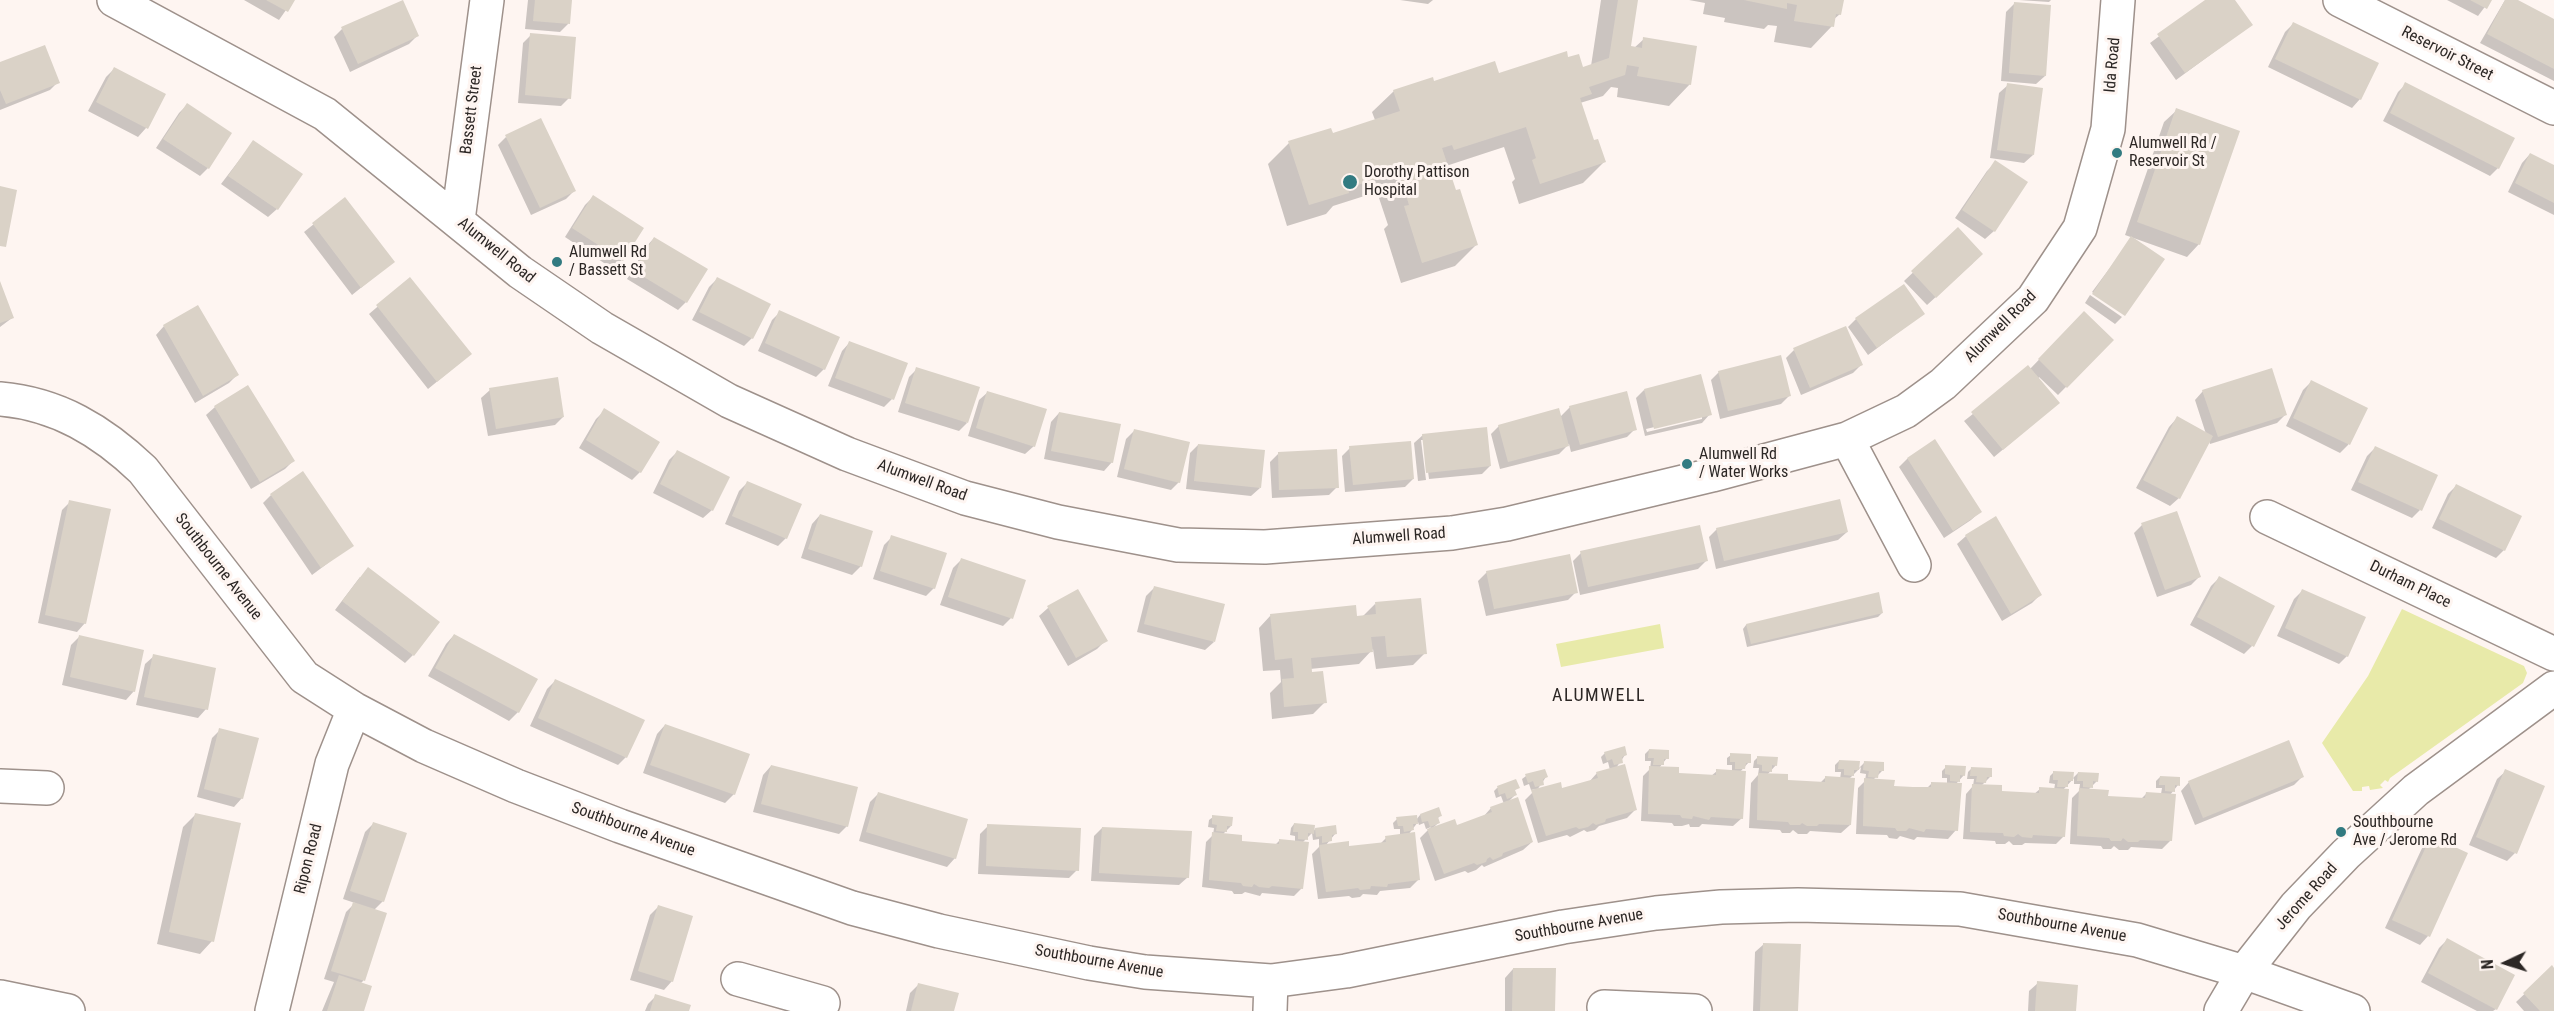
<!DOCTYPE html>
<html>
<head>
<meta charset="utf-8">
<style>
	body { margin:0 }
	#map { position:relative; width:2554px; height:1011px; overflow:hidden; background:#fef5f1; font-family:"Roboto Condensed",sans-serif }
	canvas { display:block }
	.north { position:absolute; left:2476px; top:933px; width:60px; height:60px; -webkit-text-stroke:4px #fef5f1; paint-order:stroke; rotate:266deg; font-size:16px; font-weight:700; line-height:24px; text-align:center; color:#2c2725 }
	.north::after { content:''; display:block; margin:auto; width:21px; height:27px; background:#2c2725; clip-path:polygon(50% 0,100% 100%,50% 72%,0 100%) }
</style>
</head>
<body>
<div id="map">
<canvas width="2554" height="1011"></canvas>
<div class="north">N</div>
</div>
<script>
const ctx = document.querySelector('canvas').getContext('2d');
ctx.lineJoin = 'round';
function paint(path, color) { ctx.fillStyle = color; ctx.fill(path, 'evenodd'); }
function stroke(path, color, width, dash) { ctx.strokeStyle = color; ctx.lineWidth = width; ctx.lineCap = dash ? 'butt' : 'round'; ctx.setLineDash(dash || []); ctx.stroke(path); }
function label(font, color, halo, rows, align = 'center') {
  ctx.font = font + ' "Roboto Condensed",sans-serif'; ctx.lineWidth = 6; ctx.setLineDash([]); ctx.textBaseline = 'middle'; ctx.strokeStyle = halo; ctx.fillStyle = color; for (const [text, x, y, turn = 0] of rows) {
    ctx.save(); ctx.translate(x, y); ctx.rotate((+turn || 0) * Math.PI / 180); ctx.textAlign = isNaN(turn) ? turn : align; if (halo) ctx.strokeText(text, 0, 0); ctx.fillText(text, 0, 0); ctx.restore();
  }
}
paint(new Path2D(`
	M2402,609L2524,666L2527,673L2523,683L2390,778L2388,782L2385,780L2380,785L2383,788L2370,790L2369,786L2362,787V791H2353L2322,743L2368,676Z
	M1660,624L1664,648L1561,667L1556,644Z`), '#e8eaa9');
paint(new Path2D(`
	M244,0H293L279,20Z
	M528,0H571L568,24L560,32L525,29Z
	M1400,0H1433L1428,4Z
	M1601,0H1636L1629,47L1634,48L1644,39L1690,84L1669,106L1617,97L1618,88L1611,87L1603,96L1580,103L1593,142L1604,162L1583,183L1519,204L1512,182L1515,179L1504,147L1446,166L1476,245L1455,266L1401,283L1384,229L1388,225L1377,192L1333,206L1326,214L1287,226L1268,164L1289,143L1332,134L1375,120L1372,112L1394,91L1498,75L1567,59L1582,69L1591,66Z
	M1689,0H1842L1840,14L1833,20L1832,26L1811,48L1774,42L1777,26L1768,25L1764,29L1724,22L1725,18L1703,14L1705,3Z
	M2019,0H2051L2049,2Z
	M2208,0H2233L2251,25L2176,80L2150,43Z
	M2447,0H2490L2478,16Z
	M2505,0H2515L2554,20V81L2480,43Z
	M2014,4L2045,76L2036,84L2001,81L2006,12Z
	M2293,24L2360,99L2352,108L2268,67L2285,32Z
	M342,29L417,36L409,44L350,72L334,37Z
	M531,35L569,98L561,106L518,103L523,43Z
	M0,64L58,82L50,90L0,110Z
	M114,69L164,95L146,128L138,137L88,111L106,77Z
	M2406,84L2498,168L2490,176L2383,121L2398,92Z
	M2008,85L2033,155L2024,163L1990,158L1999,93Z
	M187,105L208,168L200,176L156,148L179,113Z
	M2177,110L2199,244L2187,257L2125,235L2164,122Z
	M506,137L574,191L566,199L531,215L498,145Z
	M253,142L277,209L268,217L221,184Z
	M2530,154L2554,166V215L2508,192L2522,163Z
	M1996,162L1994,231L1985,239L1955,218L1987,171Z
	M593,197L642,229L621,261L613,269L565,237L585,205Z
	M345,199L393,262L352,295L304,232Z
	M1958,230L1973,263L1927,305L1904,281Z
	M654,238L686,302L678,310L627,279L646,247Z
	M2132,238L2124,314L2092,292Z
	M410,279L461,362L428,389L369,314Z
	M717,279L752,338L744,346L692,320L709,287Z
	M0,285L12,318L0,327Z
	M2090,295L2122,317L2115,324L2085,303Z
	M780,312L824,369L816,377L758,351L772,320Z
	M2084,313L2112,340L2058,395L2039,377L2038,379L2049,411L1994,457L1964,421L2030,369Z
	M1923,314L1868,355L1848,327L1856,319Z
	M164,326L237,375L229,383L195,403L156,335Z
	M850,342L892,399L884,407L828,386L842,351Z
	M1794,350L1861,365L1853,373L1801,395L1786,358Z
	M917,369L967,423L959,431L898,412L909,377Z
	M1719,372L1789,396L1781,404L1720,419L1711,380Z
	M2311,382L2366,408L2348,445L2340,453L2286,426L2303,390Z
	M248,387L293,461L285,469L251,489L206,415L215,407Z
	M490,390L563,417L555,425L488,436L481,398Z
	M1644,390L1710,414L1702,423L1645,436L1636,398ZM1702,416V419L1647,432L1646,429Z
	M2203,391L2286,414L2277,423L2210,444L2209,441L2179,498L2170,506L2136,488L2169,427L2177,418L2206,434L2195,400Z
	M988,392L1034,446L1025,454L968,436L979,400Z
	M1570,407L1635,429L1627,437L1571,452L1569,444L1559,454L1500,469L1491,434L1499,426L1560,417Z
	M605,410L640,472L632,480L579,448L596,419Z
	M1059,413L1112,462L1104,471L1044,459L1051,422Z
	M1134,431L1179,482L1171,490L1117,477L1126,439Z
	M1423,435L1490,466L1482,474L1429,479L1424,440H1421L1426,480L1418,481L1414,443Z
	M1935,442L1980,512L1971,520L1944,538L1899,467L1907,459Z
	M1198,445L1260,488L1251,496L1186,489L1190,453Z
	M2376,447L2420,510L2412,518L2351,490L2367,456Z
	M1350,448L1413,479L1405,487L1345,492L1342,456Z
	M677,452L712,510L703,518L653,493L669,460Z
	M1279,453L1337,487L1329,495L1272,498L1270,462Z
	M747,483L786,538L778,546L725,524L739,491Z
	M2456,486L2504,550L2496,558L2432,528L2448,494Z
	M271,495L352,545L312,575L263,503Z
	M70,502L85,623L77,632L38,623L62,510Z
	M820,515L861,566L852,575L801,558L812,524Z
	M2142,525L2199,577L2191,585L2157,597L2134,533Z
	M1717,529L1847,532L1838,540L1716,569L1709,537Z
	M1966,536L2040,595L2032,603L2002,621L1957,544Z
	M892,537L934,588L926,596L873,579L884,545Z
	M1581,553L1706,561L1698,569L1580,595L1573,561Z
	M961,560L1011,618L1003,626L940,605L953,568Z
	M1487,572L1576,592L1568,600L1486,616L1478,581Z
	M360,577L413,655L405,663L335,610Z
	M2219,578L2252,646L2244,654L2190,625L2211,586Z
	M1154,588L1214,642L1205,650L1137,632L1146,596Z
	M2303,590L2347,656L2339,664L2277,636L2294,599Z
	M1077,591L1106,640L1097,649L1068,666L1039,616L1048,608Z
	M1375,604L1425,653L1413,665L1376,669L1373,649L1359,664L1310,669L1325,702L1313,714L1272,719L1270,693L1281,682L1280,670L1263,671L1259,628L1271,615L1355,618L1363,616Z
	M1882,613L1878,617L1747,647L1743,629L1746,625Z
	M454,635L536,680L518,712L509,721L428,676L446,644Z
	M79,637L134,691L126,700L62,685L71,645Z
	M154,656L206,709L198,718L136,705L145,664Z
	M555,681L626,757L618,765L530,726L547,689Z
	M665,725L734,794L725,803L643,773L657,734Z
	M220,730L242,798L234,807L197,797L212,738Z
	M1649,750L1667,758L1659,768L1678,775L1711,776L1717,771L1732,772V765H1727V758L1731,755L1749,762L1740,772L1742,818L1733,826L1702,824L1699,827H1690L1689,824L1682,826H1674L1672,823L1641,821L1643,776L1650,769L1651,761H1645V754Z
	M1605,753L1625,755L1616,768L1635,810L1627,818L1599,826L1595,830L1587,832L1584,830L1570,837L1567,835L1538,843L1525,800L1536,789L1531,790L1529,784L1524,786L1522,779L1526,776L1546,777L1537,790L1561,789L1589,782L1597,773L1610,770L1608,762L1603,764L1601,757Z
	M1758,757L1776,765L1767,775L1786,781L1820,783L1825,778L1840,779L1841,772H1835V765L1839,761L1858,769L1864,763L1882,771L1873,780L1893,787L1926,789L1932,783L1947,784V778H1942V771L1946,767L1964,775L1955,785L1956,830L1948,839L1917,837L1914,840L1900,836L1897,839L1889,838L1887,835L1856,834L1858,788L1865,781L1866,774L1860,773L1861,767L1849,779L1850,825L1841,833L1810,831L1807,834H1798L1793,830L1790,833H1782L1780,830L1749,828L1751,783L1758,775L1759,768H1753L1754,761Z
	M771,766L847,826L839,834L753,812L763,775Z
	M1972,768L1990,777L1981,786L2001,792L2034,794L2040,789L2054,790L2055,784L2049,783L2050,776L2054,772L2072,779L2078,773L2097,781L2088,790L2107,797L2141,799L2146,794H2161L2162,788H2156V781L2160,777L2178,785L2170,795L2171,840L2162,849L2131,847L2128,850H2119L2114,846L2111,849H2103L2101,846L2070,844L2072,798L2079,791L2080,784H2074V778L2063,790L2064,836L2056,844L2025,843L2022,845H2013L2009,841L2005,844H1996L1995,841L1963,839L1966,794L1973,786L1974,779H1967L1968,772Z
	M2506,771L2515,853L2507,861L2469,845L2497,779Z
	M2302,777L2294,785L2195,825L2181,791L2189,782Z
	M1518,787L1514,791L1515,795L1508,802L1532,842L1523,850L1484,867L1482,865L1476,870L1468,873L1465,871L1435,881L1420,838L1431,827L1426,829L1424,823L1419,825L1418,822L1408,835L1419,879L1410,888L1380,891L1377,895L1363,894L1360,897L1352,898L1349,896L1318,899L1312,854L1319,847V839L1313,840L1312,833L1303,842L1302,888L1294,896L1262,893L1260,896L1245,892L1242,894H1234L1232,891L1202,887L1206,842L1213,835L1214,828L1208,827L1209,820L1213,817L1231,826L1222,835L1240,842L1275,845L1280,840L1295,841V836L1290,835L1291,828L1294,824L1312,833L1315,829L1335,834L1326,845L1348,848L1380,844L1386,838L1400,836V829H1394L1393,823L1397,819L1416,820L1420,815H1441L1437,819L1438,823L1432,829L1456,827L1483,817L1491,808L1504,804L1501,796L1496,798L1494,791L1497,788Z
	M878,794L955,858L947,867L859,841L870,802Z
	M196,814L212,941L200,954L157,944L183,827Z
	M373,824L383,901L374,910L385,914L363,981L360,984L362,1011H322L334,982L324,979L346,912L355,903L343,899L365,832Z
	M988,826L1077,870L1069,878L978,874L980,834Z
	M1102,828L1188,877L1179,885L1091,881L1094,836Z
	M2431,838L2466,854L2428,936L2420,945L2385,928L2423,846Z
	M658,907L672,981L664,990L630,980L650,915Z
	M2447,940L2496,1009L2493,1011H2477L2421,982L2439,948Z
	M1764,944L1796,1011H1753L1755,952Z
	M2552,968L2554,970V1011H2524L2516,1002Z
	M1513,969L1554,1011H1505V978Z
	M2038,983L2074,1011H2028L2029,991Z
	M919,984L952,1011H906L910,993Z
	M656,996L688,1011H645L648,1004Z`), '#0003');
paint(new Path2D(`
	M266,0H295L288,12Z
	M403,0L419,36L358,64L341,27Z
	M535,0H572L570,24L533,21Z
	M1618,0H1638L1631,46L1642,48L1643,37L1697,46L1691,85L1637,76L1639,67L1627,65L1625,75L1589,87L1592,94L1580,98L1594,140L1598,139L1606,162L1540,184L1532,160L1536,158L1526,127L1454,150L1452,145L1442,148L1456,190L1460,189L1478,245L1422,263L1404,206L1409,205L1399,172L1348,188L1349,193L1309,205L1288,141L1331,128L1333,133L1400,111L1393,90L1433,77L1434,81L1495,61L1499,73L1567,51L1568,57L1579,54L1583,67L1609,58Z
	M1744,0H1844L1841,15L1836,14L1834,27L1794,21L1797,5L1787,3V9Z
	M2205,0H2235L2253,25L2185,73L2157,34Z
	M2470,0H2492L2487,9Z
	M2505,0H2518L2554,19V69L2487,34Z
	M2014,2L2051,5L2046,76L2009,73Z
	M2293,22L2379,63L2361,100L2275,59Z
	M530,33L576,37L571,99L525,95Z
	M45,45L60,83L6,104L0,90V62Z
	M114,67L166,94L148,129L96,102Z
	M2405,82L2515,138L2499,169L2390,113Z
	M2007,83L2043,88L2034,155L1997,150Z
	M187,103L232,133L209,169L163,139Z
	M2176,108L2240,131L2200,245L2137,222Z
	M541,118L576,191L540,208L505,135Z
	M253,140L303,174L278,210L228,176Z
	M2530,153L2554,165V203L2515,183Z
	M1995,160L2028,182L1995,232L1962,210Z
	M0,186L17,190L6,247L0,246Z
	M593,195L644,228L623,261L572,228Z
	M345,197L395,262L361,288L312,223Z
	M1958,227L1983,254L1936,298L1911,271Z
	M2131,236L2165,259L2125,316L2092,294Z
	M654,237L708,269L687,303L634,271Z
	M410,277L472,354L437,382L376,305Z
	M717,277L771,304L753,339L699,312Z
	M0,281L14,318L0,323Z
	M1904,284L1925,314L1877,348L1855,318Z
	M198,305L239,375L203,396L163,325Z
	M779,310L840,337L825,370L765,343Z
	M2084,311L2114,340L2067,388L2038,359Z
	M1846,326L1863,365L1810,388L1793,348Z
	M849,341L908,363L894,400L835,378Z
	M1781,355L1791,396L1728,411L1718,371Z
	M2028,365L2060,403L2003,450L1971,412Z
	M916,367L980,387L968,423L905,403Z
	M2272,368L2287,415L2218,437L2202,390Z
	M1701,374L1712,415L1654,429L1644,389Z
	M558,377L564,417L496,429L489,388Z
	M2311,380L2368,408L2350,445L2293,418Z
	M248,385L295,461L260,482L214,406Z
	M987,391L1047,409L1035,447L976,428Z
	M1627,391L1637,430L1580,445L1569,406Z
	M604,408L660,442L641,473L586,440Z
	M1559,408L1569,446L1508,462L1498,425Z
	M1059,412L1121,424L1113,463L1051,451Z
	M2177,416L2213,436L2180,499L2143,480Z
	M1487,427L1491,466L1426,473L1422,434Z
	M1134,429L1190,442L1180,483L1124,469Z
	M1935,439L1982,512L1953,531L1907,458Z
	M1411,441L1414,479L1353,485L1349,446Z
	M1198,444L1265,450L1261,488L1194,481Z
	M2375,446L2438,475L2422,511L2358,482Z
	M1337,449L1339,488L1279,490L1278,452Z
	M677,450L730,477L713,511L660,484Z
	M303,471L354,546L321,568L270,494Z
	M747,481L802,504L787,539L732,516Z
	M2456,484L2522,516L2505,551L2439,519Z
	M1840,499L1848,532L1724,561L1716,528Z
	M69,500L111,509L86,624L45,615Z
	M2177,511L2201,577L2165,590L2141,523Z
	M820,514L873,531L862,567L808,549Z
	M1996,516L2042,595L2011,614L1965,535Z
	M1700,525L1708,561L1588,587L1580,551Z
	M891,535L947,553L935,589L880,571Z
	M1570,554L1578,593L1494,609L1486,571Z
	M961,558L1026,580L1013,619L948,597Z
	M368,567L440,622L414,656L342,601Z
	M2219,576L2275,606L2254,647L2197,617Z
	M1154,586L1225,604L1215,642L1144,624Z
	M1078,589L1108,641L1076,658L1047,606Z
	M2302,589L2366,617L2348,657L2285,628Z
	M1879,592L1883,613L1751,644L1746,624Z
	M1421,598L1427,654L1387,657L1385,636L1371,637L1373,652L1311,658L1312,672L1323,671L1327,703L1284,707L1282,679L1294,678L1292,658L1275,660L1270,614L1356,605L1357,616L1376,614L1375,602Z
	M454,634L538,679L519,713L435,668Z
	M79,635L144,650L135,692L70,677Z
	M153,654L216,668L208,710L144,697Z
	M555,679L645,720L627,758L538,718Z
	M665,724L750,754L735,795L650,765Z
	M219,728L259,738L243,799L204,789Z
	M2289,740L2304,777L2203,818L2188,781Z
	M1625,746L1627,755L1622,757L1623,763L1614,765L1612,759L1607,761L1604,752Z
	M1649,749L1669,750V759H1664V765H1653L1654,758H1648Z
	M1730,753L1751,754V763H1746L1745,769H1735V762H1730Z
	M1757,756L1778,757L1777,766L1772,765V772L1762,771V765L1757,764Z
	M1839,760L1860,761L1859,770H1854V776L1844,775V769H1838Z
	M1864,761L1884,762V771H1879L1878,778L1868,777L1869,771L1863,770Z
	M1625,764L1637,810L1606,819L1605,822L1596,825L1593,823L1588,827L1579,829L1576,827L1546,836L1531,790L1561,782L1562,788L1598,778L1596,772Z
	M771,765L858,787L848,827L761,804Z
	M1945,765L1966,766L1965,776L1960,775V782L1950,781V775L1945,774Z
	M1649,766L1679,767V773L1698,774L1716,775V769L1746,771L1743,819L1711,817L1709,820L1693,816L1692,819L1682,818L1680,815L1648,814Z
	M1971,767L1992,768V777H1987L1986,783L1976,782L1977,776H1970Z
	M1545,769L1548,777L1543,779L1544,785L1535,787L1533,781L1528,783L1525,774Z
	M2505,769L2545,786L2517,854L2476,837Z
	M2053,771L2074,772L2073,781H2068V787H2057L2058,780H2053Z
	M2078,772L2099,773L2098,782L2093,781V788L2083,787V781H2077Z
	M1758,773L1788,774V780L1825,782V776L1855,778L1851,825L1819,824L1817,826H1807L1802,823L1800,825H1790L1788,822L1757,820Z
	M2160,776L2180,777V786L2175,785V792L2165,791V785H2159Z
	M1864,778L1895,780L1894,786L1913,787H1931V782L1962,783L1958,831L1926,829L1924,832L1909,828L1906,831H1897L1895,828L1863,826Z
	M1516,779L1520,788L1515,790L1517,795L1507,799L1505,793L1499,795L1497,786Z
	M1972,784L2002,785V791L2039,793V787L2069,789L2065,837L2033,835L2032,838L2022,837L2018,834L2014,837L2004,836L2003,833L1970,832Z
	M2079,788L2109,790L2108,796L2145,798L2146,792L2176,794L2172,841L2140,840L2138,842H2128L2123,838L2121,841H2111L2109,838L2077,836Z
	M878,792L968,819L956,859L866,832Z
	M1518,797L1533,842L1503,853L1502,856L1493,860L1490,857L1487,859L1486,862L1477,865L1474,863L1444,874L1427,829L1455,819L1457,825L1492,812L1490,807Z
	M1439,807L1442,816L1438,817L1440,823L1430,827L1428,821L1422,822L1420,814Z
	M195,813L241,823L214,942L169,932Z
	M1212,815L1233,817L1232,826H1227V832L1216,831L1217,825L1212,824Z
	M1417,815L1418,824H1413L1414,830L1404,832L1403,826H1398L1396,817Z
	M373,822L407,833L384,902L350,891Z
	M1294,823L1315,825L1314,834L1308,833V840L1298,839V832H1293Z
	M987,824L1081,828L1079,871L986,866Z
	M1336,825L1337,834L1332,835V841L1322,843V836L1316,837L1315,828Z
	M1102,827L1192,831L1189,878L1099,873Z
	M1212,832L1242,835V841L1279,844V839L1309,842L1303,889L1272,886L1269,888L1259,887L1254,884L1252,887L1243,886L1241,883L1209,880Z
	M1415,832L1420,880L1388,884L1387,887L1371,886L1370,889L1360,890L1358,888L1326,892L1319,845L1349,841V846L1386,842L1385,836Z
	M2431,836L2468,853L2430,937L2392,920Z
	M353,902L387,913L365,981L331,971Z
	M658,905L693,916L673,982L638,971Z
	M2447,938L2515,975L2497,1010L2428,973Z
	M1763,943L1801,944L1798,1011H1760Z
	M2552,965L2554,968V1011H2540L2523,993Z
	M1513,968H1556L1555,1011H1512Z
	M339,975L372,986L364,1011H327Z
	M2037,981L2078,985L2076,1011H2035Z
	M918,983L959,993L954,1011H911Z
	M655,994L691,1005L689,1011H650Z`), '#dad2c7');
const minor = new Path2D(`
	M114,0L325,114L520,272L602,328L729,401L847,454L965,498L1058,522L1178,545L1265,547L1452,533L1507,524L1712,475L1847,439L1906,411L1943,384L2033,299L2080,228L2108,129L2118,0
	M2340,0L2554,108
	M458,220L487,0
	M0,399C58,404 102,431 143,470L304,677L354,709L424,746L516,786L620,826L852,908L939,931L1089,963L1145,972L1271,981L1346,971L1563,927L1656,913L1721,907L1798,905L1960,909L2137,940L2244,972L2353,1011
	M1847,439L1914,565
	M2267,517L2554,654
	M0,786L47,788
	M738,979L823,1003
	M0,997L68,1011
	M1604,1007L1695,1011
	M272,1011L332,764L354,709
	M1270,1011L1271,981
	M2221,1011L2244,972L2296,906L2346,854L2416,790L2554,688`);
stroke(minor, '#9e918b', 36);
stroke(minor, '#fff', 33);
for (const [x, y, r, color] of [
	[2117,153,6,"#327b81"],
	[1350,182,8,"#327b81"],
	[557,262,6,"#327b81"],
	[1687,464,6,"#327b81"],
	[2341,832,6,"#327b81"]
]) { const dot = new Path2D(); dot.arc(x, y, r, 0, 2 * Math.PI); ctx.fillStyle = color; ctx.fill(dot); stroke(dot, '#fef5f1', 2); }
label('16px', '#2c2725', '#fef5f1', [
	["Reservoir Street",2447,54,27],
	["Ida Road",2113,65,-85],
	["Bassett Street",472,110,-83],
	["Alumwell Road",496,251,39],
	["Alumwell Road",2001,327,-45],
	["Alumwell Road",922,481,20],
	["Alumwell Road",1399,537,-4],
	["Southbourne Avenue",218,567,52],
	["Durham Place",2410,585,26],
	["Southbourne Avenue",633,830,20],
	["Ripon Road",309,859,-76],
	["Jerome Road",2307,897,-48],
	["Southbourne Avenue",1579,926,-10],
	["Southbourne Avenue",2062,926,10],
	["Southbourne Avenue",1099,962,10]
]);
label('16px', '#2c2725', '#fef5f1', [
	["Alumwell Rd /",2129,144],
	["Reservoir St",2129,162],
	["Dorothy Pattison",1364,173],
	["Hospital",1364,191],
	["Alumwell Rd",569,253],
	["/ Bassett St",569,271],
	["Alumwell Rd",1699,455],
	["/ Water Works",1699,473],
	["Southbourne",2353,823],
	["Ave / Jerome Rd",2353,841]
], 'left');
ctx.letterSpacing = '1.5px';
label('18px', '#2c2725', '#fef5f1', [
	["ALUMWELL",1599,696]
]);
ctx.letterSpacing = '0px';
</script>
</body>
</html>
